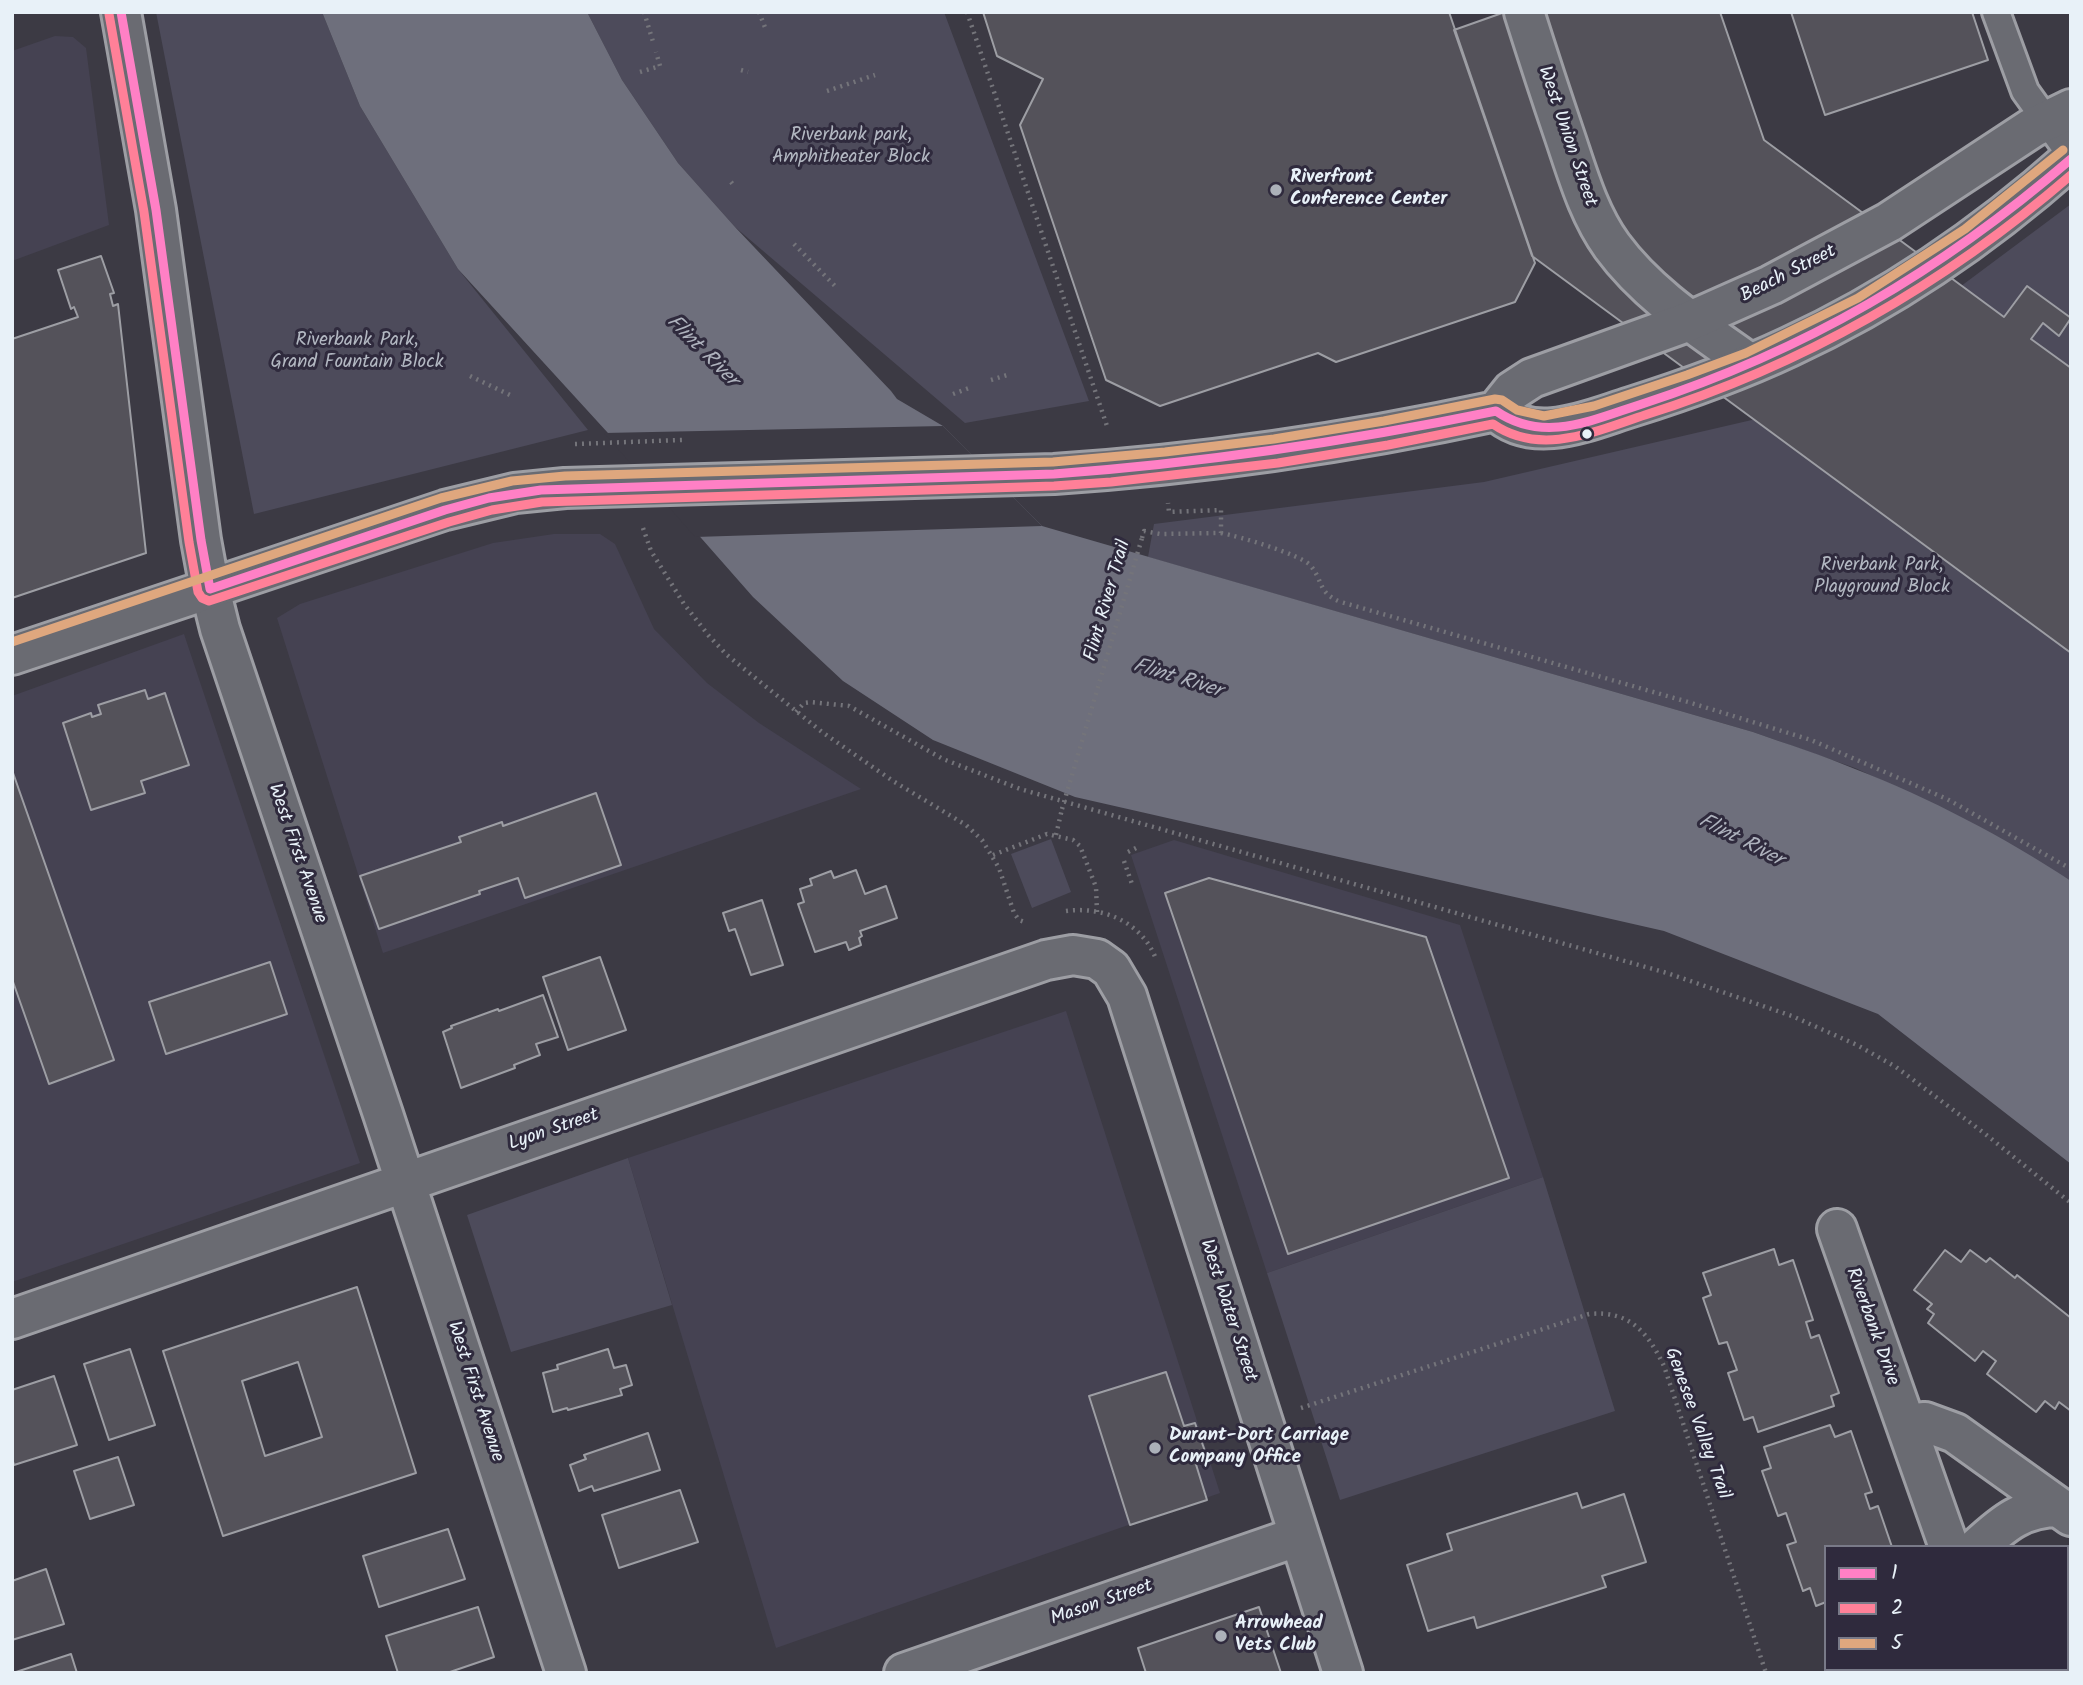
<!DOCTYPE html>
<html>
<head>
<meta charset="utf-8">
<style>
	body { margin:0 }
	#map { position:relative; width:2083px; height:1685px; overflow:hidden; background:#3c3a44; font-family:Kalam,sans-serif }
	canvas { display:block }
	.frame { position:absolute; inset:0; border:14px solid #e8f1f8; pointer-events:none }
	.legend { position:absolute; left:1824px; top:1545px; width:245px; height:126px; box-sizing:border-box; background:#2f2a3d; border:2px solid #797a88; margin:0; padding:9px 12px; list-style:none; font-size:21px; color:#e8f1f8 }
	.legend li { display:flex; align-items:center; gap:14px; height:35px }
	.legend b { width:35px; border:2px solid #797a88 }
</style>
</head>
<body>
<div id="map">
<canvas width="2083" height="1685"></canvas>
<div class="frame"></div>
<ul class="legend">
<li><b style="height:9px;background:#ff80c5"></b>1</li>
<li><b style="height:9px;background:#ff8098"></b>2</li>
<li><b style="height:9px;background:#dfa77e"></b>5</li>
</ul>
</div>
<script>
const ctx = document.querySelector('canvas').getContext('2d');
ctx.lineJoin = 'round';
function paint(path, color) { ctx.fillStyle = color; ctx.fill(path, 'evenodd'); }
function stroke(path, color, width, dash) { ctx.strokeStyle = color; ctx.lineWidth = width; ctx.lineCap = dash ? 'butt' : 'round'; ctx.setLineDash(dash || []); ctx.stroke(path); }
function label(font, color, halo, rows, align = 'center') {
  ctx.font = font + ' Kalam,sans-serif'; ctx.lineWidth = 6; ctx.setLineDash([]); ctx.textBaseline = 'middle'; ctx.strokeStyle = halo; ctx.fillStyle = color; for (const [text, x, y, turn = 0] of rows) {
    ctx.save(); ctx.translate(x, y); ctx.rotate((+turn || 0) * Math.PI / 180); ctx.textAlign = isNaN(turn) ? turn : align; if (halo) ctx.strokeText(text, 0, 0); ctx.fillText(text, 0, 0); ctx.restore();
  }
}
paint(new Path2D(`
	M55,36L73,37L86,48L109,225L12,261V51Z
	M554,534H600L615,544L654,629L707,683L759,723L861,789L383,953L277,618L300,604L493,543Z
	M184,634L360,1163L12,1282V696Z
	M1174,840L1460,925L1543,1177L1267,1273L1131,855Z
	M1066,1011L1220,1493L776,1648L628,1158Z`), '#454252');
paint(new Path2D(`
	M156,12H322L360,106L458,269L588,430L254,514Z
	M587,12H944L1089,401L965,423L735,227L678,163L622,80Z
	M2071,204V881L1901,789L1855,768L1753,732L1148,557L1154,524L1484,482L1795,410Z
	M1051,839L1071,892L1032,908L1011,854Z
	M628,1158L672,1305L511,1352L467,1215Z
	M1543,1177L1615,1411L1340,1500L1267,1273Z`), '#4d4b5b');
paint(new Path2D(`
	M322,12H587L622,80L678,163L735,227L891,391L897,399L943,426L1042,526L1753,732C1787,744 1822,755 1855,769C1930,798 2004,837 2071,881V1164L1878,1014L1664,931L1075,797L933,740L843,681L753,597L629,456L458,269L360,106Z`), '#6e6f7c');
paint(new Path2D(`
	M943,426L1042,526L695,537L604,433Z`), '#3c3a44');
const building = new Path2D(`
	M983,12H1449L1535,263L1515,302L1336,362L1318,353L1160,406L1106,380L1020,125L1043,79L997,56Z
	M1505,12H1720L1764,140L2004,317L2027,286L2071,318L2059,336L2043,323L2031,339L2071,368V653L1532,256L1454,30Z
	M1791,12H1972L1988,60L1825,115Z
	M101,256L114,293L110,294L113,306L118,304L146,553L12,598V339L78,317L74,307L71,309L58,270Z
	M145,690L148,699L165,693L189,765L141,781L145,793L91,810L63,723L91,713L92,717L101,714L98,705Z
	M12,770L114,1060L49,1084L12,979Z
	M596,793L621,865L525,898L518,878L479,891L480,894L379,929L360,876L461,842L459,837L502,822L503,826Z
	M856,870L865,894L886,886L897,918L860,931L862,936L859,938L861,945L849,950L846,942L815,952L798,904L804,902L800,889L812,885L810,879L831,871L834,878Z
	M1209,878L1426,937L1509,1178L1288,1254L1165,893Z
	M762,900L783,965L751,975L735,929L729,931L723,913Z
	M600,957L626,1030L568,1050L543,977Z
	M270,962L287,1014L166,1054L149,1002Z
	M543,995L558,1037L536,1044L540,1055L514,1065L515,1068L461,1088L443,1032L452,1028L451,1026L498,1009L499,1011Z
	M1774,1249L1779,1265L1793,1260L1813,1320L1806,1322L1811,1338L1819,1335L1839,1393L1831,1396L1834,1406L1758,1432L1753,1417L1744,1420L1728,1373L1737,1370L1727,1342L1719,1344L1703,1298L1711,1295L1703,1273Z
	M1945,1250L1961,1262L1970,1250L1986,1262L1990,1258L2015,1278L2017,1275L2071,1318V1411L2059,1402L2055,1409L2045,1401L2036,1412L1987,1374L1996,1361L1983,1351L1975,1361L1928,1323L1934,1314L1927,1309L1932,1304L1914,1290Z
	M357,1287L416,1473L223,1536L163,1351ZM298,1362L322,1437L265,1456L242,1381Z
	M130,1349L155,1425L109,1440L84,1364Z
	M608,1349L614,1368L626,1365L632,1385L620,1389L622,1395L568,1410L567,1408L553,1412L543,1373L558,1369L557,1365Z
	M1166,1372L1184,1426L1195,1423L1206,1454L1194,1458L1207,1500L1130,1525L1089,1396Z
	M54,1376L77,1445L14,1465L12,1458V1390Z
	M1830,1425L1835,1437L1851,1431L1872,1492L1865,1494L1870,1509L1878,1506L1892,1547H1826V1602L1816,1606L1810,1588L1803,1591L1787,1545L1796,1542L1786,1513L1778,1516L1762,1471L1771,1468L1764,1447Z
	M648,1433L660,1470L594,1491L592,1486L579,1491L570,1465L586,1459L584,1455Z
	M118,1457L134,1505L90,1519L74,1471Z
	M680,1490L698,1542L619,1568L602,1515Z
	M1577,1493L1582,1508L1624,1494L1646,1562L1602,1576L1606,1587L1477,1628L1474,1617L1428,1631L1407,1565L1452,1550L1447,1534Z
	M448,1529L465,1579L379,1607L363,1556Z
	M46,1569L64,1624L12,1640V1581Z
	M478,1607L494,1657L447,1673H398L386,1636Z
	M1259,1607L1281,1673H1146L1138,1648Z
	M71,1654L77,1673H13Z
	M1838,1669H1930L1931,1673H1839Z`);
paint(building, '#54525a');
stroke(building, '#9d9ea4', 2);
const service = new Path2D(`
	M1996,12L2025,91L2071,155`);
const minor = new Path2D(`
	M1524,12C1537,53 1550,93 1564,134C1577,172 1588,213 1612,246C1648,295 1700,328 1749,363
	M210,589L220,629L383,1114L566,1673
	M1837,1229L1949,1547
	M12,1319L1046,960L1073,955L1097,959L1111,969L1127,996L1343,1673
	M1906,1424L1925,1422L1955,1433L2071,1516
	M1978,1547C2004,1523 2023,1507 2059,1507
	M1992,1669L1994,1673
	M904,1673L1299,1536`);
const tertiary = new Path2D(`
	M121,12L156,210L201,540L210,589
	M1496,411C1534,446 1589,420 1631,407C1685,390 1738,371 1789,347C1891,300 1988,233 2071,159
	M12,655L445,510L515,493L565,488L1054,474C1205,464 1348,443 1496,411L1512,391L1532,378L1690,321L1771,285L1889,222L2032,128L2071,109`);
stroke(service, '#9d9ea4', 32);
stroke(minor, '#9d9ea4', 44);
stroke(tertiary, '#9d9ea4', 44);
stroke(new Path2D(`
	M644,12L654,45
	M759,12L766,30
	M967,12L1108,429
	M741,70L748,72
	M640,72L660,66L656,52
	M827,91L875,75
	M731,182L735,187
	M794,244L836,287
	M470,376L510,395
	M991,380L1007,375
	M953,394L969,388
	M575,444L682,440
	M643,528L651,551L684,604L709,636L727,655L822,732L893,781L966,825L982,840L999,868L1014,913L1019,920L1027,923
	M1221,533C1238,536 1299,554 1310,565C1324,581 1317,593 1341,602L1688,702L1811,740L1947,799L2071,869
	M1142,538L1144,531L1160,534L1221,533V510L1169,512L1168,503
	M796,712L804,703L811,702L849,706L943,759L1020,789L1667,973L1792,1016L1857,1045L1896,1067L1984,1133L2071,1203
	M1056,835L1062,809
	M1128,852L1140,846
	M993,855L1047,834L1073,840L1080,846L1096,887L1097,912
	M1124,861L1133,887
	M1066,911C1103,906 1142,922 1156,959
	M1301,1408L1589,1314C1630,1310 1648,1333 1664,1366L1766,1673`), '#74747a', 4.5, [2, 5]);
stroke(service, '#6a6b72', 26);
stroke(minor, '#6a6b72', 38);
stroke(tertiary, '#6a6b72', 38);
stroke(new Path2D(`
	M1062,809L1142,538`), '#74747a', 4.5, [2, 5]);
stroke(new Path2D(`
	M121,12L156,210L201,540L210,589L445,510L489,498L541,490L1054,474C1203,463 1350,441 1496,411C1544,444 1592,420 1642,404C1805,351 1941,271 2071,159`), '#ff80c5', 9);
stroke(new Path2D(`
	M109,14L144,212L189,542L198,592L202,598L209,601L449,522L492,510L542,502L1054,486L1111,482L1278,463L1388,445L1493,424C1541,457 1596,431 1645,415C1804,365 1945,284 2071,175`), '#ff8098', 9);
stroke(new Path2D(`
	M12,642L441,498L512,481L565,476L1053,462L1165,452L1274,439L1384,421L1495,399L1502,400L1517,410L1544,416L1594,406L1687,375L1746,353L1858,298L1965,229L2063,150`), '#dfa77e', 9);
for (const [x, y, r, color] of [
	[1276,190,7,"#acb1b9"],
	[1587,434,6,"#e8f1f8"],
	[1155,1448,7,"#acb1b9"],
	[1221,1636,7,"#acb1b9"]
]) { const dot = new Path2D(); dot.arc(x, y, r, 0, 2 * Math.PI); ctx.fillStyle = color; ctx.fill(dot); stroke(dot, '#2f2a3d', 2.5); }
label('19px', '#b3b8c2', '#2f2a3d', [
	["Riverbank park,",851,137],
	["Amphitheater Block",851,159],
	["Riverbank Park,",357,342],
	["Grand Fountain Block",357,364],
	["Riverbank Park,",1882,567],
	["Playground Block",1882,589]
]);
label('19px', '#e8f1f8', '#2f2a3d', [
	["West Union Street",1566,137,71],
	["Beach Street",1789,275,-27],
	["Flint River Trail",1109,601,-74],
	["West First Avenue",296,854,71],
	["Lyon Street",554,1131,-19],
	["West Water Street",1227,1311,72],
	["Riverbank Drive",1871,1327,70],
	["West First Avenue",474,1392,72],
	["Genesee Valley Trail",1696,1424,70],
	["Mason Street",1102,1604,-19]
]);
label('bold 19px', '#e8f1f8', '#2f2a3d', [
	["Riverfront",1290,179],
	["Conference Center",1290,201],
	["Durant-Dort Carriage",1169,1437],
	["Company Office",1169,1459],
	["Arrowhead",1235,1625],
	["Vets Club",1235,1647]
], 'left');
label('italic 21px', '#aeb2bd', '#2f2a3d', [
	["Flint River",701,352,45],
	["Flint River",1177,680,17],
	["Flint River",1740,842,27]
]);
</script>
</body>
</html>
